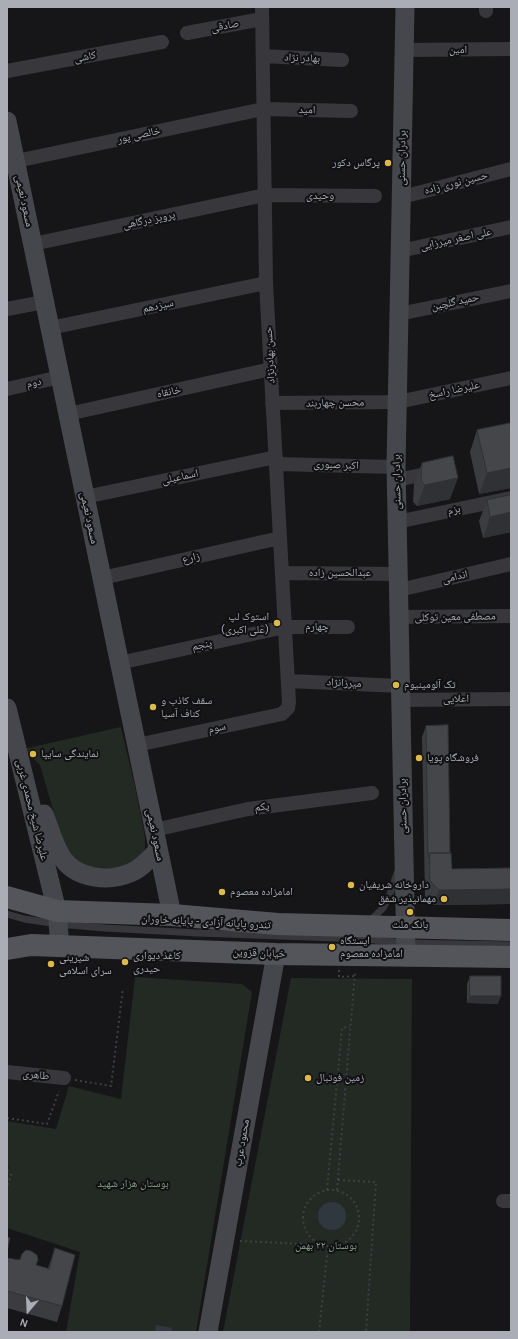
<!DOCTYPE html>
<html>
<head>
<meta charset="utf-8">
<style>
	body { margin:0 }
	#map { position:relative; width:518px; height:1339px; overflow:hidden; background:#161618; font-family:Karla,sans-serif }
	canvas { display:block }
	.frame { position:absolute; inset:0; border:8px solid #aaacb6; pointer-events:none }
	.north { position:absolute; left:8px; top:1291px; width:40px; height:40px; -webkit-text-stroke:3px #111113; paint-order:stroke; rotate:199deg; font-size:11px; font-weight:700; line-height:16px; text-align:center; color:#aaacb6 }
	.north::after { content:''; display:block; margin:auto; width:14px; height:18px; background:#aaacb6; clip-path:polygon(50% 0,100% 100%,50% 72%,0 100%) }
</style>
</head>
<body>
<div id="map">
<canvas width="518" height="1339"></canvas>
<div class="frame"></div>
<div class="north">N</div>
</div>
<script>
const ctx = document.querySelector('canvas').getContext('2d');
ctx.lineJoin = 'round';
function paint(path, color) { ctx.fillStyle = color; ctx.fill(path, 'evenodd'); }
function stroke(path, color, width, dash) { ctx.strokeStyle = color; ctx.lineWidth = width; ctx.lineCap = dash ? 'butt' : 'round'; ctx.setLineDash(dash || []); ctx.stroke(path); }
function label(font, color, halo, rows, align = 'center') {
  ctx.font = font + ' Karla,"Noto Naskh Arabic",sans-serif'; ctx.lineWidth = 4; ctx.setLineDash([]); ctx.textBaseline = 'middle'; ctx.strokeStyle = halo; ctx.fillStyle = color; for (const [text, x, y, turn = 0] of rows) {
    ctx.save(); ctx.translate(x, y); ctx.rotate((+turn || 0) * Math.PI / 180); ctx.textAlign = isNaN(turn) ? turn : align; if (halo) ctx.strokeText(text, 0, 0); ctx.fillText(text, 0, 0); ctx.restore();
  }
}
paint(new Path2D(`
	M121,727L136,791L145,837V848L142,857L136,864L98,873L67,857L40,765L23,749Z
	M135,977L242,984L252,992L196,1332H66L80,1252L7,1228V1171L9,1167L7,1166V1121L56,1129L69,1086L121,1099Z
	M291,978L412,979L410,1332H223Z`), '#232a24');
paint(new Path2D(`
	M318 1216a14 14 0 1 1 28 0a14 14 0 1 1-28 0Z
	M156,1325L172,1328L171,1332H155Z`), '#31373f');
stroke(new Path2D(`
	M339,970V977L355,976
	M75,1080L111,1086L123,988
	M7,1118L47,1124L59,1091
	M7,1170L11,1175L7,1187
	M338,1180L376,1182L366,1332
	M303 1218a28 28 0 1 1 56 0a28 28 0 1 1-56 0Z
	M327,1190L342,1028L350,1027
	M337,1190L355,972
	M240,1241L322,1245
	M319,1332L328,1246`), '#3e3f43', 2, [2, 3]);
stroke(new Path2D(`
	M7,914L24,919L58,924L105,928L197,933L364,939L404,943L511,945
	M369,922L383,908L389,897L397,873`), '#38383c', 7);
stroke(new Path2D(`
	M486,7V11
	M187,33L262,19
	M404,50L511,49
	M263,56L342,60
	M7,71L162,42
	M7,163L263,109L351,111
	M402,197L511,169
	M33,244L265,195L375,196
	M400,251L511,227
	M7,309L44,302
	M399,314L511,291
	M50,328L266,283
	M7,389L60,377
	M272,403L398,402L511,378
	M68,414L271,369
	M276,464L394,467L396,466
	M397,480L435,472
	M85,497L276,457
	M397,522L511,498
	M282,573L399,574
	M102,578L280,538
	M399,590L511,564
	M399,617L511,616
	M119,663L285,627H348
	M288,681L401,686
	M401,700L511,699
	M137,745L282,714L288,708L289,702L266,283L262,7
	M154,830L248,809L372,793
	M7,1072L64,1078
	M503,1201H511`), '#38383c', 14);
stroke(new Path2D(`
	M405,7L396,466L406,957
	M7,121L172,915
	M7,708L57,911L60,946
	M44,814C50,829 54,846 63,859C77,879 109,882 130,873C141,869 150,858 158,850
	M208,1332L276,954`), '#46474c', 19);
stroke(new Path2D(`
	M7,897L57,911L172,915L278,924L511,930
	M7,949L31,945L276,954L511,957`), '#54555b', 22);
paint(new Path2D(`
	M511,423V488L479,494L470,452L477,430Z
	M422,463L450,499L417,506L413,502L414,484Z
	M511,495V532L483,538L479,521L487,500Z
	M426,726L450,853L452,869L511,868V904L434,905L425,897L422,737Z
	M470,976L498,1004L467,1003V984Z
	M55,1248L62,1306L57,1322L7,1308V1258L19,1260L22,1254L36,1265L48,1268Z`), '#3b3c40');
paint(new Path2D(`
	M511,468V488L479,494L487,473Z
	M458,478L450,499L417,506L425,485Z
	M511,512V532L483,538L490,517Z
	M511,889V904L434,905L439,890Z
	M470,996H501L498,1004L467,1003Z`), '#303134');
const building = new Path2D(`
	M511,423V468L487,473L477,430Z
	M453,456L458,478L425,485L421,481L422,463Z
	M511,495V512L490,517L487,500Z
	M448,725L450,853H430L428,857L426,726Z
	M430,853H451L452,869L511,868V889L439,890L430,881Z
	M470,976H501V996H470Z
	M7,1237L10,1238L7,1252Z
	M55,1248L75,1255L62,1306L7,1291V1258L20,1260L22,1254L26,1250L31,1251L37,1255L38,1260L36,1265L49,1269Z`);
paint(building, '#45464a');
stroke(building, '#303134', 1);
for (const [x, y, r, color] of [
	[388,163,4,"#ddb949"],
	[277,623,4,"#ddb949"],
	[396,685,4,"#ddb949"],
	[153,707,4,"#ddb949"],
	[33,754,4,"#ddb949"],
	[419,758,4,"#ddb949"],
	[351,885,4,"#ddb949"],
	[222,892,4,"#ddb949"],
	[444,899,4,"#ddb949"],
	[410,912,4,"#ddb949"],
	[332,947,4,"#ddb949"],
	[125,962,4,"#ddb949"],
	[51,964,4,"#ddb949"],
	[308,1078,4,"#ddb949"]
]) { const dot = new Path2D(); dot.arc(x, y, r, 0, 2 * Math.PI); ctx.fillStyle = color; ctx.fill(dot); stroke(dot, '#111113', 1.5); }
label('11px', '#aaacb6', '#111113', [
	["صادقی",225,26,-11],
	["امین",458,50],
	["کاشی",85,57,-11],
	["بهادر نژاد",302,58,2],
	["امید",307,110,1],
	["خالصی پور",139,135,-12],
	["برادران حسنی",402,158,-89],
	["حسین نوری زاده",456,183,-14],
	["وحیدی",320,196],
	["مسعود نعیمی",24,201,78],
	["پرویز درگاهی",149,220,-12],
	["علی اصغر میرزایی",456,239,-12],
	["حمید گلچین",455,302,-12],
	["سیزدهم",158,306,-12],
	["حسن بهادرنژاد",270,355,-93],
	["دوم",34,383,-13],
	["علیرضا راسخ",454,390,-12],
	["خانقاه",169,392,-12],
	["محسن چهاربند",335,403,-1],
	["اکبر صبوری",336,465,2],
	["اسماعیلی",180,477,-12],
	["برادران حسنی",397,482,-91],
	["بزم",454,510,-12],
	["مسعود نعیمی",89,518,78],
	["زارع",191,558,-13],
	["عبدالحسین زاده",340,573],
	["اندامی",455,577,-13],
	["مصطفی معین توکلی",455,617,-1],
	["چهارم",317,627],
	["پنجم",202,645,-12],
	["ميرزانژاد",344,683,3],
	["اعلایی",456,699,-1],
	["سوم",217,728,-12],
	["برادران حسنی",403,806,-91],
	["یکم",262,807,-7],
	["علیرضا شیخ محمدی غربی",32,810,76],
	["مسعود نعیمی",155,835,78],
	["تندرو پایانه آزادی - پایانه خاوران",206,922,3],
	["خیابان قزوین",259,953,2],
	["طاهری",36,1075,6],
	["محمود عرب",242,1143,-80]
]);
label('11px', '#aaacb6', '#111113', [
	["پرگاس دکور",380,163,"right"],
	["استوک لپ",269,617,"right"],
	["(علی اکبری)",269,630,"right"],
	["تک آلومینیوم",404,685],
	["سقف کاذب و",161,701],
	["کناف آسیا",161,714],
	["نمایندگی سایپا",41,754],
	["فروشگاه پویا",427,758],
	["داروخانه شریفیان",359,885],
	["امامزاده معصوم",230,892],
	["مهمانپذیر شفق",436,899,"right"],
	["بانک ملت",410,925,"center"],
	["ایستگاه",340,941],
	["امامزاده معصوم",340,954],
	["کاغذ دیواری",133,956],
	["حیدری",133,969],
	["شیرینی",59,958],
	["سرای اسلامی",59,971],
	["زمین فوتبال",316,1078]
], 'left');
label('11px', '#839f87', '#111113', [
	["بوستان هزار شهید",133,1184],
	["بوستان ۲۲ بهمن",326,1246]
]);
</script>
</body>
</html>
